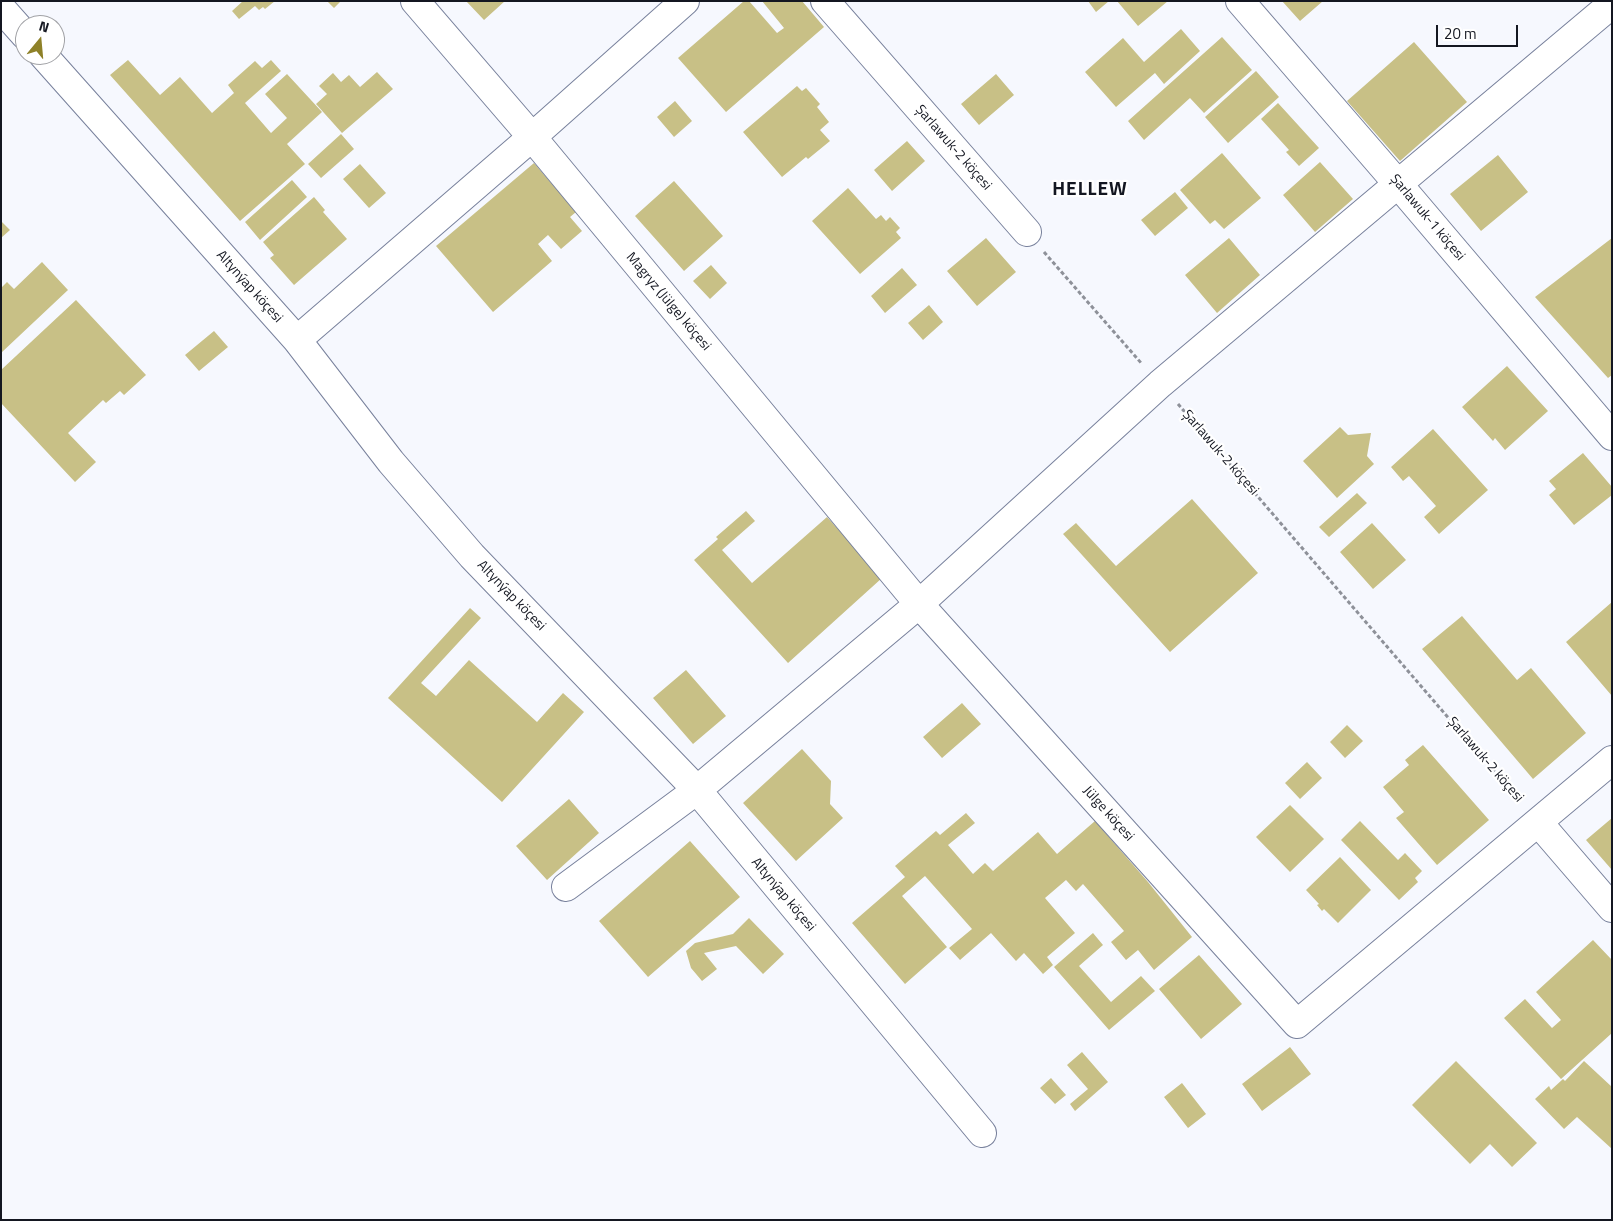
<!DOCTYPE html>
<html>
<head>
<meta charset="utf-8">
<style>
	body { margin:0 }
	#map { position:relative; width:1613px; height:1221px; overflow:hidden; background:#f6f8fe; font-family:"Titillium Web",sans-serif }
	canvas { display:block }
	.frame { position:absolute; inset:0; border:2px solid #141721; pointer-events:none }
	.north { position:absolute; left:15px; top:15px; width:50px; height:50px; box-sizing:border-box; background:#fff; border:1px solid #a1a2a6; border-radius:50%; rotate:17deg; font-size:14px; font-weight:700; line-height:20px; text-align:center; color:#141721 }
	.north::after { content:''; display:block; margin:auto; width:18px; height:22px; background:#8e8128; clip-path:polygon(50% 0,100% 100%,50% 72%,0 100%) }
	.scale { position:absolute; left:1436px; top:25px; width:82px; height:22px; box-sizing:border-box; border:2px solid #141721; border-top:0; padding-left:6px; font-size:15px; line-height:18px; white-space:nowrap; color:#141721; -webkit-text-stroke:4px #fff; paint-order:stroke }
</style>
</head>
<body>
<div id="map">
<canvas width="1613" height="1221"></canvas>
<div class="frame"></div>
<div class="north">N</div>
<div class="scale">20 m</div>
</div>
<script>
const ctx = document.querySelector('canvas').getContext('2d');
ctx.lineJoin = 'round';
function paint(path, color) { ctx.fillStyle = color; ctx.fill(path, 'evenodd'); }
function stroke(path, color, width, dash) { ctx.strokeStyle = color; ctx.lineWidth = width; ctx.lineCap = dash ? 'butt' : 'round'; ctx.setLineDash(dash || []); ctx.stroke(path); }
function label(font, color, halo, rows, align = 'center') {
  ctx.font = font + ' "Titillium Web",sans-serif'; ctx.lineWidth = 4.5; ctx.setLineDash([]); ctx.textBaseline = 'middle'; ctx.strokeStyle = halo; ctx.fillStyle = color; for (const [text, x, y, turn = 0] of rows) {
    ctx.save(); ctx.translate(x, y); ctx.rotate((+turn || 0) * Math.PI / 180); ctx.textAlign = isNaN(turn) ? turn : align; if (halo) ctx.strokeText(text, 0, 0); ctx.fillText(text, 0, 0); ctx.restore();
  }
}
paint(new Path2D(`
	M243,1H275L265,9L263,7L259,10L255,6L239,19L232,11Z
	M327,1H341L334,8Z
	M466,1H505L484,20Z
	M744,1H749L777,33L784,28L762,1H802L824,27L726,112L678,58Z
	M1088,1H1109L1096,12Z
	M1117,1H1168L1138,26Z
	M1282,1H1323L1300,21Z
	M1181,29L1200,51L1164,84L1155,73L1116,107L1085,72L1123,38L1144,62Z
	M1222,37L1252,70L1204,113L1190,98L1144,140L1128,121Z
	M1414,42L1467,102L1400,161L1347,101Z
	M128,60L160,95L180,77L212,113L234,93L228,85L255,61L262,68L271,60L281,71L245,103L271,133L287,118L265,94L287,74L322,112L287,144L305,164L240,221L110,75Z
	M1256,71L1279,97L1228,143L1205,117Z
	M377,72L393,89L342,133L316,104L327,94L319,86L333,73L341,82L349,75L360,87Z
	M996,74L1014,95L979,125L961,104Z
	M797,86L802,91L806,88L820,104L817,107L829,122L820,130L830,141L808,159L806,157L782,177L743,132Z
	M675,101L692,121L674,137L657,117Z
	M1278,103L1319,148L1299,166L1286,152L1289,150L1261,119Z
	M341,134L354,149L321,178L308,164Z
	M907,141L925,161L892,191L874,170Z
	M1222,153L1261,198L1224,229L1215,220L1210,224L1180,190Z
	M1498,155L1528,192L1481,231L1450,194Z
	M1320,162L1353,199L1315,232L1283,195Z
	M534,163L576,212L570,217L582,231L561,249L548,235L538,244L552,261L493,312L436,246Z
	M360,164L386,193L369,208L343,179Z
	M292,180L307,197L260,240L245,222Z
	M674,181L723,236L684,271L635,216Z
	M848,188L876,219L881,215L886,221L890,217L900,228L896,232L901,238L860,274L812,221Z
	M1175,192L1188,208L1155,236L1141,220Z
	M314,197L325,210L323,212L347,239L294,285L270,258L274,255L263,242Z
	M1,221L10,230L1,238Z
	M986,238L1016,272L977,306L947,271Z
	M1229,238L1260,275L1217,313L1185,275Z
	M1612,238V375L1608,378L1535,297Z
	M42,262L68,290L1,353V288L7,282L14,289Z
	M711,265L727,283L710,299L693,281Z
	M902,268L917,285L885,313L871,296Z
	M76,300L146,375L124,395L120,391L106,403L103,400L68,433L96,462L75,482L1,403V370Z
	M929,305L943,322L923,340L908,323Z
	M214,331L228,347L199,371L185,355Z
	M1507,366L1548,411L1505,450L1495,438L1493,441L1462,407Z
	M1340,427L1348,435L1371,433L1367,456L1374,464L1337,498L1303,461Z
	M1433,429L1488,490L1439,534L1424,517L1436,506L1409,476L1403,481L1391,467Z
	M1583,453L1612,487V495L1574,525L1549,495L1556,489L1549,481Z
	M1357,493L1367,503L1329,537L1319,527Z
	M1192,499L1258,573L1170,652L1063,534L1076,523L1116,566Z
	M746,511L755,521L722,550L752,583L827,517L882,578L788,663L694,560L718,539L716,537Z
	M1372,523L1406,560L1373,589L1340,552Z
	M1612,602V696L1566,642Z
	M470,608L481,618L421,683L436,696L469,660L537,722L563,693L584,712L502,802L388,698Z
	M1462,616L1517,680L1531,668L1586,733L1533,779L1422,649Z
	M686,670L726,716L693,744L653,698Z
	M962,703L981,724L942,758L923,737Z
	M1347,725L1363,741L1345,758L1330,742Z
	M1423,745L1489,820L1437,865L1396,818L1404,812L1383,787L1409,765L1405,760Z
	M802,749L831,781L830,804L843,818L796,861L743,803Z
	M1307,762L1322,778L1300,799L1285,783Z
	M569,799L599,833L547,880L516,846Z
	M1290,805L1324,839L1290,872L1256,837Z
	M966,813L975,823L948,845L973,874L985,863L993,871L1038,832L1057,854L1095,821L1148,882L1192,937L1154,970L1138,950L1126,960L1111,942L1124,931L1083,884L1076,891L1066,880L1045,898L1075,933L1047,957L1053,965L1043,974L1024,953L1016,961L991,933L960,960L949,948L972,929L925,876L902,896L947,947L905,984L852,923L905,877L895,866L936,831L940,835Z
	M1612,818V870L1586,840Z
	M1360,821L1398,860L1405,853L1422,871L1415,878L1418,882L1399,900L1341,840Z
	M690,841L740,897L648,977L599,921Z
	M1340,857L1371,890L1338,923L1324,909L1322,911L1317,905L1319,904L1306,890Z
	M749,918L784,954L763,974L736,946L704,953L717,969L702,981L691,968L686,951L695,943L733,934Z
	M1093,933L1103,945L1079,966L1111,1002L1141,976L1155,991L1109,1030L1054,967Z
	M1593,940L1612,960V1033L1561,1079L1504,1018L1525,999L1552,1028L1561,1020L1536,992Z
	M1199,955L1242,1004L1201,1039L1159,989Z
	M1290,1047L1311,1074L1262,1111L1242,1084Z
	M1082,1052L1108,1082L1075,1111L1070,1104L1088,1089L1067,1065Z
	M1456,1061L1537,1143L1512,1167L1490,1144L1470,1164L1412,1105Z
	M1584,1061L1612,1087V1149L1577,1117L1564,1129L1535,1099L1549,1086L1551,1090L1563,1079L1565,1081Z
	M1051,1078L1066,1095L1055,1104L1040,1088Z
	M1182,1083L1206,1114L1188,1128L1164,1097Z`), '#c8c086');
const minor = new Path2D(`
	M415,1L532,137L919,604L1297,1024L1612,760
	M825,1L1027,232
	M1240,1L1398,184L1612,436
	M1,8L25,35
	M43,55L297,340L391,462L472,556L697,790L982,1133
	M297,340L532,137L685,1
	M1538,822L1612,908
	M566,887L697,790L919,604L1160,384L1612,4`);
stroke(minor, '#78819c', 30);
stroke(new Path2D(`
	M1044,252L1142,364
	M1178,404L1520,801`), '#8e9199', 3, [4, 2.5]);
stroke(minor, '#fff', 28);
label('14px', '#141721', '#fff', [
	["Şarlawuk-2 köçesi",953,148,49],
	["Şarlawuk-1 köçesi",1427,218,50],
	["Altynýap köçesi",249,287,48],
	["Magryz (Jülge) köçesi",668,302,50],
	["Şarlawuk-2 köçesi",1220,453,49],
	["Altynýap köçesi",511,596,46],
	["Şarlawuk-2 köçesi",1485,760,49],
	["Jülge köçesi",1108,814,48],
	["Altynýap köçesi",783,895,50]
]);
ctx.letterSpacing = '1px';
label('bold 19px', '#141721', '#fff', [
	["HELLEW",1090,190]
]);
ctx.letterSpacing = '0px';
</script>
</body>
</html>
